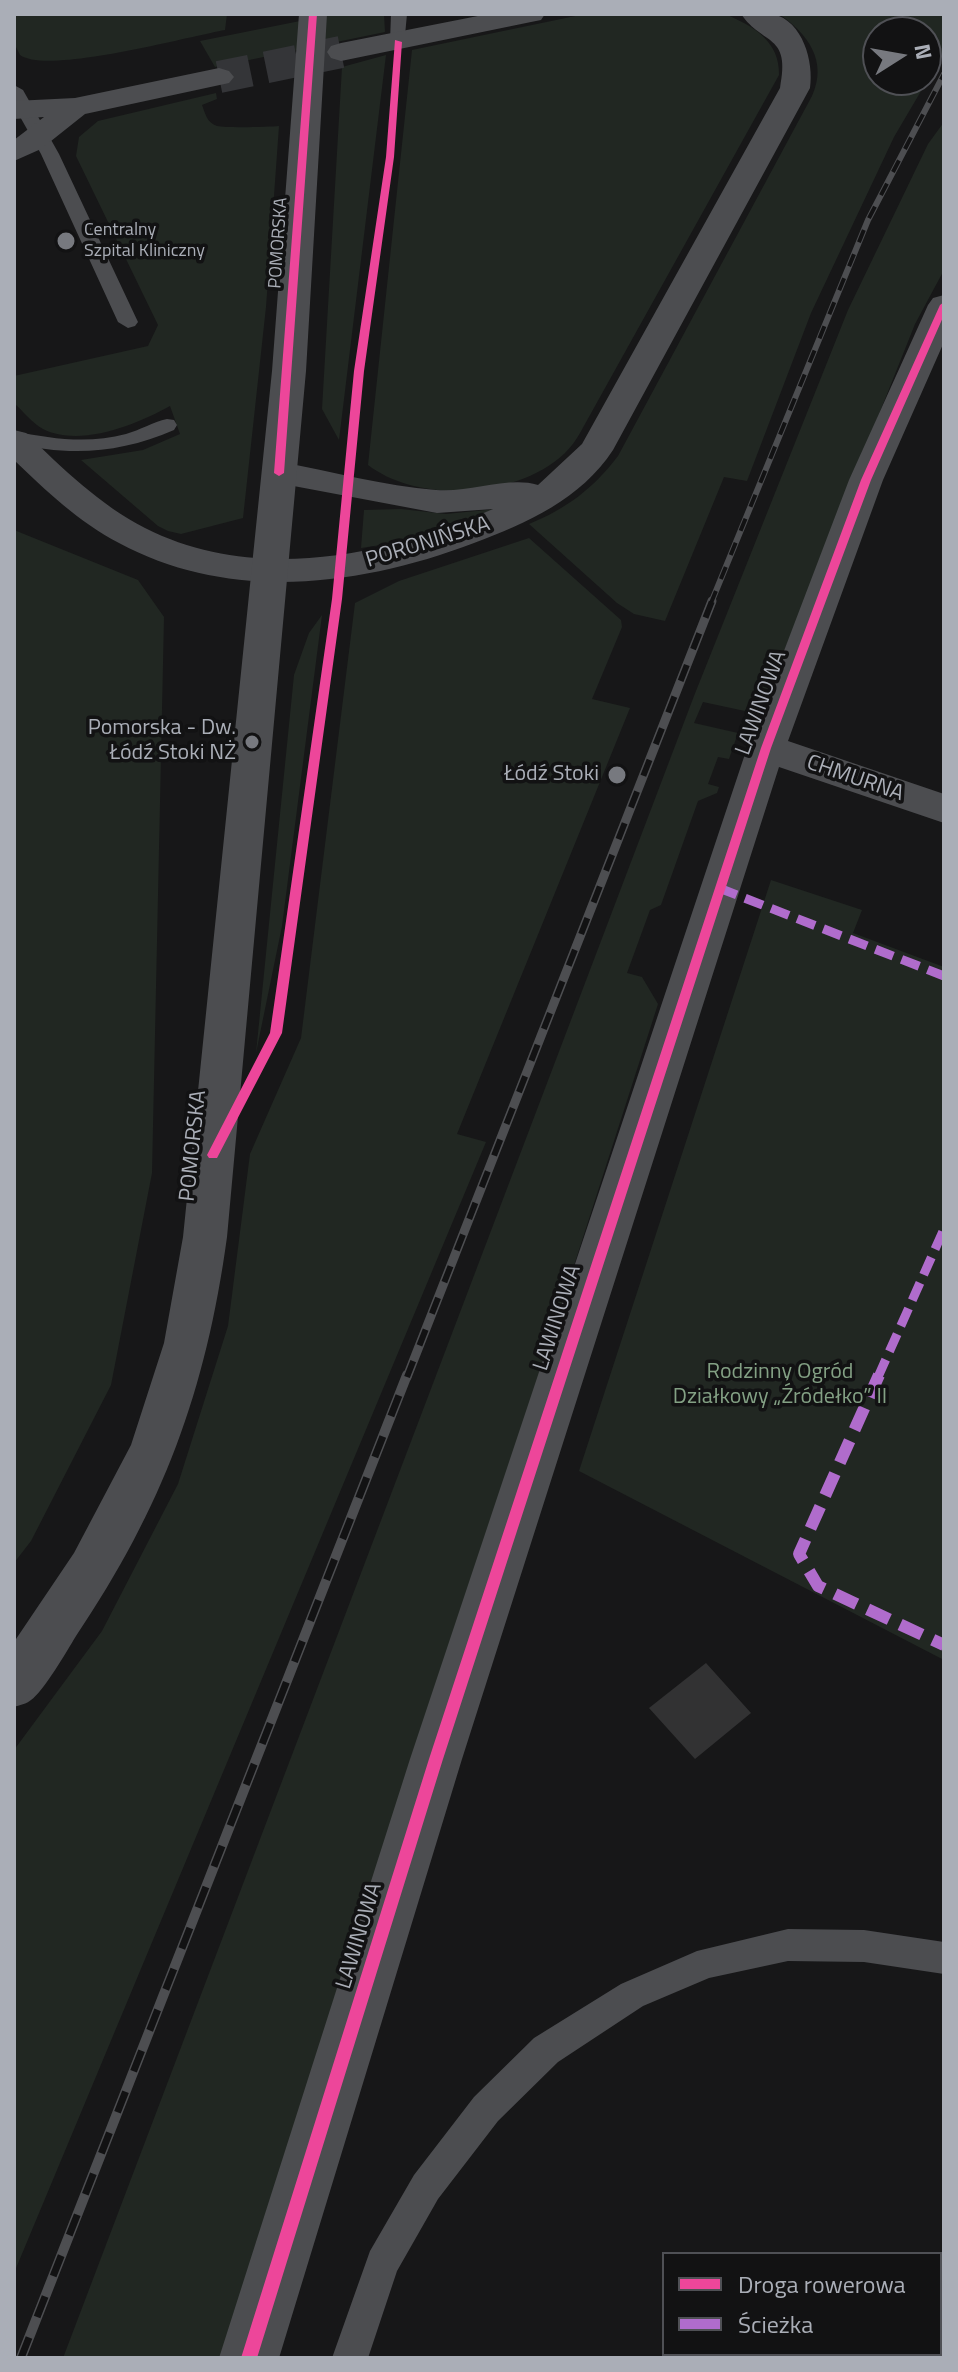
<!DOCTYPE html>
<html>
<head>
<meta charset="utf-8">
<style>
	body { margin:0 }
	#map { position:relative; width:958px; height:2372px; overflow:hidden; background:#171718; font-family:"Titillium Web",sans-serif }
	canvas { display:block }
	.frame { position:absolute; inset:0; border:16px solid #aaaeb7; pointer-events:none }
	.legend { position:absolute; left:662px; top:2252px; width:280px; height:104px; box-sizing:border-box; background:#121213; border:2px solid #4f5055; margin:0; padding:10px 14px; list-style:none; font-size:24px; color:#aaaeb7 }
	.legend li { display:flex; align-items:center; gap:16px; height:40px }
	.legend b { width:40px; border:2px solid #4f5055 }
	.north { position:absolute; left:862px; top:16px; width:80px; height:80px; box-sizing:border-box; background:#121213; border:2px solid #4f5055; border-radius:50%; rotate:79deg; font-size:22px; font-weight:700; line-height:32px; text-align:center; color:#aaaeb7 }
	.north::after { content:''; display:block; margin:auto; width:28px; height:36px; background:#77797f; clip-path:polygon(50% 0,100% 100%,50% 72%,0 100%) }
</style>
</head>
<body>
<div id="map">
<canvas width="958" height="2372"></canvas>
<div class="frame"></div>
<ul class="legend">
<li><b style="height:10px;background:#ed469a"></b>Droga rowerowa</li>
<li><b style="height:10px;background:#b06ccc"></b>Ścieżka</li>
</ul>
<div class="north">N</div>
</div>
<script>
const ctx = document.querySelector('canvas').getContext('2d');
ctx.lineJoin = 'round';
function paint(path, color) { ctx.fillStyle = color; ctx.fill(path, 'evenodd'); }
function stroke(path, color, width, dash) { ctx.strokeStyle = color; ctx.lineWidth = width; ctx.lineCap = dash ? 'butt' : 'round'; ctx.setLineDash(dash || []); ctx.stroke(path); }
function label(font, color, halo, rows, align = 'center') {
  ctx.font = font + ' "Titillium Web",sans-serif'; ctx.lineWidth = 7; ctx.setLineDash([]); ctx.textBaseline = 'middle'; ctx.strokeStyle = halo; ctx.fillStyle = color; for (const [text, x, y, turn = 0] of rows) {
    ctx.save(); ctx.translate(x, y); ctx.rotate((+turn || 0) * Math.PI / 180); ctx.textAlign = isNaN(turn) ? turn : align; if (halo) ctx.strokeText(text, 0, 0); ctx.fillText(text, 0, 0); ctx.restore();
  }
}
paint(new Path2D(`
	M14,14H227L225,30C186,37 47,75 20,55L14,43Z
	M335,14H384L385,32L215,67L200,41Z
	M585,14H725C753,26 780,41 779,75L580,433C576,440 571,447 565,453C518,498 419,504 368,465L412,50Z
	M779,14H944V52L894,137L811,313L747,481L724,477L665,621L634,614L617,603L529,524C566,509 594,488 618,456L812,96C828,61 808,34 779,14ZM878,32H926V80H878Z
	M386,55L339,440L322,409L342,67Z
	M216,93L217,99L202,105C205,113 207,123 217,126C226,128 270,127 279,126L266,307L243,518L181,534L168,531L158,526L81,460L143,450L180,434L170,406C138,424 80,448 43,429C32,423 23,411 14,403V376L148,346L158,325L76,156L79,137L98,121Z
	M944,122V270L915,324L759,714L703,702L694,723L738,733L729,759L718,757L708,784L719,787L717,793L698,801L661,905L650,910L627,973L642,977L658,1004L223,2358H63L694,696L848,310L928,144Z
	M401,509L446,514L496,509L400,542L361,548L364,510Z
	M14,530L138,580L164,617L152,1173L111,1385L31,1541L14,1563Z
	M529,538L621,620L622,627L592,699L630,708L457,1134L486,1142L14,2273V1750L102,1631L178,1484L228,1326L250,1154L301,1038L355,603L399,581Z
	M322,615L282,926L256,1053L294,675L309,633Z
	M771,880L862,910L853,933L944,967V1660L579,1471Z`), '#212722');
paint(new Path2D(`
	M706,1663L751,1713L695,1759L649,1708Z`), '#323233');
stroke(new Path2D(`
	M219,77L341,52`), '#343538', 32, [32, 16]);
paint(new Path2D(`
	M391,14H407L404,46L398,47L390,42Z
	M14,85L23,90L59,154L138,322L135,326L128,328L118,322L41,154L14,106Z
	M167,419L174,420L177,425L174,430C121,453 70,457 14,443V431C51,439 89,444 126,434C140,430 153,422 167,419Z
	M788,1929L864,1930L944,1942V1974L864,1962L788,1961L709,1978L643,2006L558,2062L498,2121L438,2199L397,2271L368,2358H332L370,2251L414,2175L474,2097L534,2038L621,1984L697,1951Z`), '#4c4d50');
paint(new Path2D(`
	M488,14H545L541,20L531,22L341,61L331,58L327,52L331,46L341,43Z
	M741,14C751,14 764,12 773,14C803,21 814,62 810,88L613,450C581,499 527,523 474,543C361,586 230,603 119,543C79,522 46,491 14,460V430L26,433C62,468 100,505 145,528C256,584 386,556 493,509L437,513L267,481L262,473L267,465L279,462C331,471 384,486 436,490C470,493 508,476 538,485L582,444L780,88C791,33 763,46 741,14Z
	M219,68L229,71L234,77L229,83L85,114L41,149L14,161V140L44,117L14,119V101L75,98Z
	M944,295V342L883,480L788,741L944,794V823L779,767L462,1759L279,2358H219L410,1759L747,748L849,480L928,305L933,298Z`), '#4c4d50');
paint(new Path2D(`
	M299,14H327L306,371L227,1237C206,1391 163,1507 76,1636C67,1651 43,1692 31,1700C27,1704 19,1705 14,1707V1642L74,1553L131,1445L164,1343L183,1237L272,371Z`), '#4c4d50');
const railFar2 = new Path2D(`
	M711,603L868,220L944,74`);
const railFar1 = new Path2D(`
	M407,1377L712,601`);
const rail = new Path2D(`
	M21,2358L407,1375`);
stroke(railFar2, '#4d4e51', 6);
stroke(railFar1, '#4d4e51', 9);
stroke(rail, '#4d4e51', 10);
stroke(railFar2, '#121213', 4, [13]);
stroke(railFar1, '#121213', 6, [17]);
stroke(rail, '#121213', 7, [22]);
stroke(new Path2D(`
	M719,888L944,976
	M878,1377L944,1229`), '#b06ccc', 9, [19, 9]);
stroke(new Path2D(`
	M879,1375L799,1554L818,1586L944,1645`), '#b06ccc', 12, [24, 12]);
paint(new Path2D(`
	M309,14H317L284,473L279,476L274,473Z
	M395,40L402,42L394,157L364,371L342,599L282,1033L217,1158H209L207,1155L270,1033L332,599L354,371L386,157Z
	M944,302V315L871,480L771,748L443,1759L257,2358H241L429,1759L761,748L861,480L940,305Z`), '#ed469a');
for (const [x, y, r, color] of [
	[66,241,10,"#77797f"],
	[252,742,8,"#77797f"],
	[617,775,10,"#77797f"]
]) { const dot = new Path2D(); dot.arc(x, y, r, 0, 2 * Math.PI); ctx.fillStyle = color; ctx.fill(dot); stroke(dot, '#121213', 3); }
label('18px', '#aaaeb7', '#121213', [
	["Centralny",84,231],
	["Szpital Kliniczny",84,252]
], 'left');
label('18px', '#aaaeb7', '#121213', [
	["POMORSKA",279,243,-86]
]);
label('22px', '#aaaeb7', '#121213', [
	["PORONIŃSKA",428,543,-17],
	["LAWINOWA",762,703,-70],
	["CHMURNA",855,779,19],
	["POMORSKA",194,1146,-84],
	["LAWINOWA",558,1318,-72],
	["LAWINOWA",360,1936,-73]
]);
label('22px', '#aaaeb7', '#121213', [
	["Pomorska - Dw.",236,729],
	["Łódź Stoki NŻ",236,754],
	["Łódź Stoki",599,775]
], 'right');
label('22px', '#83a084', '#121213', [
	["Rodzinny Ogród",780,1373],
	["Działkowy „Źródełko” II",780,1398]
]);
</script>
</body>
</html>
